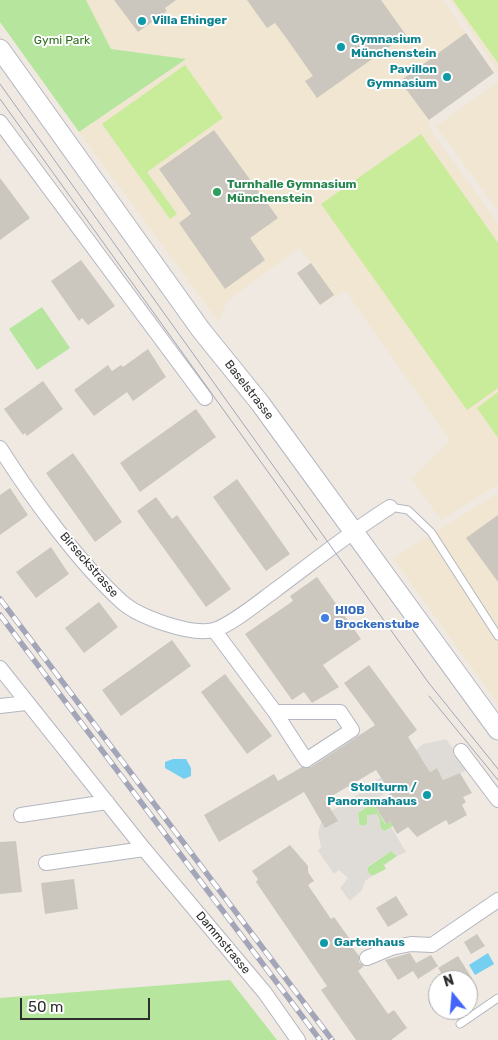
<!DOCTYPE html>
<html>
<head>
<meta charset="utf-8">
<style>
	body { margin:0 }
	#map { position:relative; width:498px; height:1040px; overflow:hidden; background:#efe9e1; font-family:Rubik,sans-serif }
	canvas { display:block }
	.north { position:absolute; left:428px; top:970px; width:50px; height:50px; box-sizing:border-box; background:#fff; border:1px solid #ababab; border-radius:50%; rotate:343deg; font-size:14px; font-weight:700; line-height:20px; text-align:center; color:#2e2e2e }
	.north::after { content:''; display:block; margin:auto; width:18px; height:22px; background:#4264fb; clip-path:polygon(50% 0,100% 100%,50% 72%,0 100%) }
	.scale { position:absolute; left:20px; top:998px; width:130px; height:22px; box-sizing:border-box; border:2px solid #2e2e2e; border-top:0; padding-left:6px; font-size:15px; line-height:18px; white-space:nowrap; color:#2e2e2e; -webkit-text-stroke:4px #fff; paint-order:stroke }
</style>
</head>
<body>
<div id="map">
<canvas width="498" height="1040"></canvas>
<div class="north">N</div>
<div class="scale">50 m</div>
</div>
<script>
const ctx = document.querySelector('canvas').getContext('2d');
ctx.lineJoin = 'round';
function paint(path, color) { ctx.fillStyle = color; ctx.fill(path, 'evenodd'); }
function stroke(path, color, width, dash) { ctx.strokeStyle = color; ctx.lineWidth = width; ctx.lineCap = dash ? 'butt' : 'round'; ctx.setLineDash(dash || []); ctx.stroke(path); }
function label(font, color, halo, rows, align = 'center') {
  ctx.font = font + ' Rubik,sans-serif'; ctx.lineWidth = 4; ctx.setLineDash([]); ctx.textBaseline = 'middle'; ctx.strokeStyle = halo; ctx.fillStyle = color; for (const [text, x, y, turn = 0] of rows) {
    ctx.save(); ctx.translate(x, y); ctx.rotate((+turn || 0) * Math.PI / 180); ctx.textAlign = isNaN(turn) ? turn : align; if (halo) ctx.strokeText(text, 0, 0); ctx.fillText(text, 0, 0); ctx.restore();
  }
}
paint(new Path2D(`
	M86,0H443L494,73L429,120L431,131L498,223V484L441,520L412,479L450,440L345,290L320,305L297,273L311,263L300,247L227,301L219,322L79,132L185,59L111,49Z
	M450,0H498V72Z
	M498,82V211L436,126Z
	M498,493V704L393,558Z`), '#f0e6d1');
paint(new Path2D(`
	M0,0H86L111,49L186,59L79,132L0,22Z
	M42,307L70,348L37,370L9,329Z
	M377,800L375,806L385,824L390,821L393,826L385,831L381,830L379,817L364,826L359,825L358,813Z
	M391,851L397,856L384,865L386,869L372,876L367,871L368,867Z
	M230,980L277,1040H0V998Z`), '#b6e59e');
paint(new Path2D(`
	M453,0H498V63Z
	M185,65L223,118L147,172L177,214L170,219L102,124Z
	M421,134L498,243V388L467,410L321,204Z
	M498,392V438L477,408Z`), '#c9ec9a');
paint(new Path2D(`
	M446,739L468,770L443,780L437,768L430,772L421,757L398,771L388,788L389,790L358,813V825L364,826L367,824V815L377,814L379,817L381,829L385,831L391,827L406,852L397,856L391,851L368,866L367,871L372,876L365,881L362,890L350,901L340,888L348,878L339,870L334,874L318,851L321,847L318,833L320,825L325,815L377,783L376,780L390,772L423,744Z`), '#dfdcd8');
paint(new Path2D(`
	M173,759H186L191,768V776L184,779L165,768V762Z
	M488,953L494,964L475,975L469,965Z`), '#75cff0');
paint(new Path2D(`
	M114,0H176L165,8L167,11L138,32Z
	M247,0H381L406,35L317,98L305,81L313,76L287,39L275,23L267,28Z
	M466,33L494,73L429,120L400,81Z
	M214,130L278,218L250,238L265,260L225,289L179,223L191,214L159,169Z
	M0,178L30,218L0,240Z
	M81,260L115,306L88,325L82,318L79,321L51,281Z
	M311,263L334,295L320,305L297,273Z
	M148,349L166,377L133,401L127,392L94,416L74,390L108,365L112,371L121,365L123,367Z
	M43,381L63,409L27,436L25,433L23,435L4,409Z
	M196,409L216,437L140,492L120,463Z
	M73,453L122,522L95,542L46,473Z
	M237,479L290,554L266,571L213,497Z
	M10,488L28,515L0,535V495Z
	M156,497L172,519L177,515L231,589L206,607L137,511Z
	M498,515V582L466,538Z
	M51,547L69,574L36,598L16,572Z
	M317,577L361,639L323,665L339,687L312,703L304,692L292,700L245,634L293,601L290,596Z
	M99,602L118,627L84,653L65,628Z
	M172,640L191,666L121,716L102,690Z
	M369,665L417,730L408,737L430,772L437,768L443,780L460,773L472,793L463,797L466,802L462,805L467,815L449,825L446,820L417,837L408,827L397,834L390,821L386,824L375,806L391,793L376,770L325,800L338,821L325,828L304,792L219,842L204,815L274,774L278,781L302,767H311L375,725L344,683Z
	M225,674L272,736L247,754L201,692Z
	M16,841L22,892L0,894V842Z
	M290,845L308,866V872L314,881L308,885L331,919L334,917L352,942L350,944L359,956V962L364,966L358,971L388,1014L394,1010L407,1028L391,1040H356L321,990L327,986L256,882L258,879L252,871Z
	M74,879L78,909L45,914L41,883Z
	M396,896L408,915L388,927L376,908Z
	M477,934L485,946L471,954L464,942Z
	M410,953L416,963L431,955L438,966L418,979L413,971L398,980L385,960Z
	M458,956L473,980H446L438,968Z`), '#cbc7bf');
const lane = new Path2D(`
	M390,507L408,510L431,532L498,636
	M460,1024L498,998`);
const street = new Path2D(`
	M0,122L205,398
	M0,448C31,497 79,563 122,602C139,617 191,636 214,630C231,625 259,602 274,591C312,563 350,532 390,507
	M214,630L275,712L306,760L352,730L340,712H275
	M0,668L144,849L265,993L298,1040
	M0,706L26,703
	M461,751L498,800
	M21,815L107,802
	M46,863L144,849
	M367,958L391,948L411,944L432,945L498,900`);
const secondary = new Path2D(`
	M0,49L201,330L260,403L498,730`);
stroke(lane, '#b4b7c1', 9);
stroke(street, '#b4b7c1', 16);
stroke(secondary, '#b4b7c1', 21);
stroke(lane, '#fff', 7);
stroke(street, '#fff', 14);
stroke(secondary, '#fff', 19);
stroke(new Path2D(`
	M0,84L428,682L498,769
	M0,99L317,540
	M429,696L498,780`), '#a3a6b8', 1);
const rail = new Path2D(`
	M0,599L332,1040
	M0,615L320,1040`);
stroke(rail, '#a3a6b8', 5.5);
stroke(rail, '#fff', 4, [11]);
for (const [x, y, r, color] of [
	[142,21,5,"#0f9aa8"],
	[341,47,5,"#0f9aa8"],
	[447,77,5,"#0f9aa8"],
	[217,192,5,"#2e9e5b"],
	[325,618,5,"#3f7fe0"],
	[427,795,5,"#0f9aa8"],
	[324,943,5,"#0f9aa8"]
]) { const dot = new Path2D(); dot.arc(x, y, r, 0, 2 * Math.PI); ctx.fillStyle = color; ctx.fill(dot); stroke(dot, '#fff', 2); }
label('bold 12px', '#0d838f', '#fff', [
	["Villa Ehinger",152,21],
	["Gymnasium",351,40],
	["Münchenstein",351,54],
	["Pavillon",437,70,"right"],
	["Gymnasium",437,84,"right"],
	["Stollturm /",417,788,"right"],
	["Panoramahaus",417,802,"right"],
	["Gartenhaus",334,943]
], 'left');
label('12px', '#2c6e1b', '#fff', [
	["Gymi Park",62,41]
]);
label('bold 12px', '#27864d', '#fff', [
	["Turnhalle Gymnasium",227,185],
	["Münchenstein",227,199]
], 'left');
label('12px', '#2e2e2e', '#fff', [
	["Baselstrasse",249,390,52],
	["Birseckstrasse",89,565,49],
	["Dammstrasse",223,943,50]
]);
label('bold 12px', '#366cbe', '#fff', [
	["HIOB",335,611],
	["Brockenstube",335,625]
], 'left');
</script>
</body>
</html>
